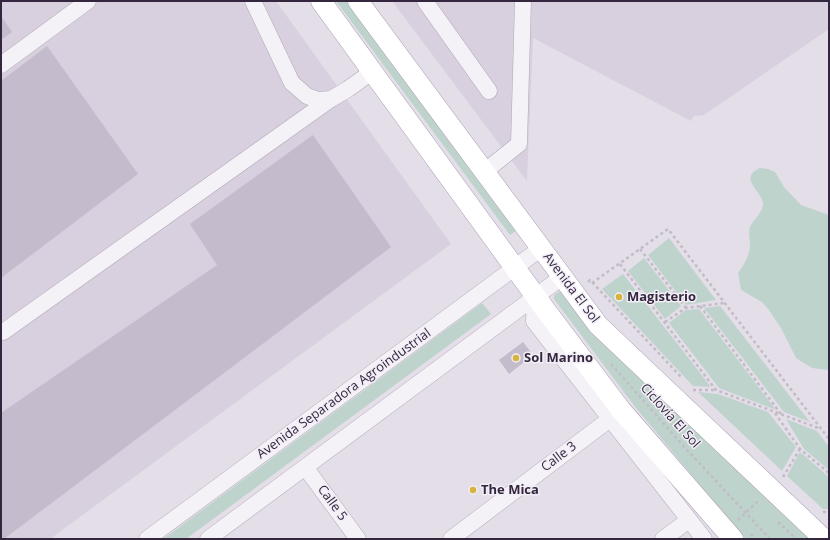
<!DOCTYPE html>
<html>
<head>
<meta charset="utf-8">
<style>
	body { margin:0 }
	#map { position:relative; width:830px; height:540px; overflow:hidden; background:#e4dee9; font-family:"Open Sans",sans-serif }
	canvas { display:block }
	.frame { position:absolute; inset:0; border:2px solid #352640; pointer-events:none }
</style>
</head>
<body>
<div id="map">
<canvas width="830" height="540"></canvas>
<div class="frame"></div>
</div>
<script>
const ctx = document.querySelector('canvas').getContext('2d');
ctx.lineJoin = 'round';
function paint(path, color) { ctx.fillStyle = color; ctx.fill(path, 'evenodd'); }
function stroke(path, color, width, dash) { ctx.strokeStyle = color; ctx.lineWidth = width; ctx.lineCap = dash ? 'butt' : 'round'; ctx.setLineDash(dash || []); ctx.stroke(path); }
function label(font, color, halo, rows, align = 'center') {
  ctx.font = font + ' "Open Sans",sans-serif'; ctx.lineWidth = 3; ctx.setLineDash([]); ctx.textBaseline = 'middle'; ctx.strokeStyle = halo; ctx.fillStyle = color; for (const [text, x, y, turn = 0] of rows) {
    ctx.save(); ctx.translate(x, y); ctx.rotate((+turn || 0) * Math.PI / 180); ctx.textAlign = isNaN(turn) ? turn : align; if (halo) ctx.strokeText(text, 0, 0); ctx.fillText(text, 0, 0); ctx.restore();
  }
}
paint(new Path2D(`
	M1,1H276L451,244L50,539H1Z
	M392,1H829V29L704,115L694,116L691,121L533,38L527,181Z`), '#d8d0de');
paint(new Path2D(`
	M336,1H349L520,228L510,235Z
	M760,168L768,169L775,172L784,187L801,205L829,215V370L812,368L796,358L781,328L769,310L762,302L741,290L738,273C744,265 749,257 750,246C750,239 748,233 750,227C753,220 764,211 763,203C761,190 738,178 760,168Z
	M669,238L716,300L686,305L648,255Z
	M644,258L681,306L665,319L628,271Z
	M623,274L711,387L693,386L602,289Z
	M560,291L562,292L811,539H745L636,408L554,299V295Z
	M482,303L491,314L186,539H163Z
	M720,306L810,422L784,412L704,308Z
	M699,309L776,410L719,388L669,323L686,310Z
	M698,392L718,394L768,412L796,447L782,471Z
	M786,419L817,431L829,447V470L804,449Z
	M800,452L829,477V509H823L787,476Z`), '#bfd3cd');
paint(new Path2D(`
	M1,16L12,32L1,40Z
	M47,46L138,174L1,278V81Z
	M313,135L391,247L4,539H1V413L217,265L190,224Z
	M523,342L533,355L509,374L499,360Z`), '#c4bbcc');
const minor = new Path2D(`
	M253,1L292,83L307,96L318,100L331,99L348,89L373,71
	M425,1L489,91
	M1,65L88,1
	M484,172L519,144L523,1
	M535,297L534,321L704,539
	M3,332L331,99
	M305,467L358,539
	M147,539L540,249
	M208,539L562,277
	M451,539L610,419
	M663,539L689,520`);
const major = new Path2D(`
	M321,1L547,312L621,410L733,539
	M358,1L598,325L824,539`);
stroke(minor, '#b0a7b6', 17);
stroke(major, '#aa9db5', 21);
stroke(new Path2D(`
	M640,249L686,308
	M620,264L716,390L821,429
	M588,282L590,280L682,378
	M592,283L668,229L829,439
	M700,306L781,414
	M665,322L686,308L724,303
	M611,364L688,451L770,539
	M693,390H716
	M775,413L800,449L829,473
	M783,477L800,449
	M823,512H829
	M738,520L759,500
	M778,522L796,539
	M751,534L754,539`), '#c2bcc7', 2.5, [3, 3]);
stroke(minor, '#f4f1f7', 16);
stroke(major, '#fff', 20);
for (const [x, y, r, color] of [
	[619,297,4,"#d6b33b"],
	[516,358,4,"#d6b33b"],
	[473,490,4,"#d6b33b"]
]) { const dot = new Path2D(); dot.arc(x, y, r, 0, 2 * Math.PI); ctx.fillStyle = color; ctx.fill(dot); stroke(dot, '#f2eef6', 1.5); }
label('13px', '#352640', '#f2eef6', [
	["Avenida El Sol",571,288,53],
	["Avenida Separadora Agroindustrial",344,394,-36],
	["Ciclovía El Sol",670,416,48],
	["Calle 3",559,457,-37],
	["Calle 5",332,503,54]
]);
label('bold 13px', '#352640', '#f2eef6', [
	["Magisterio",627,297],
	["Sol Marino",524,358],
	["The Mica",481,490]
], 'left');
</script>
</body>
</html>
